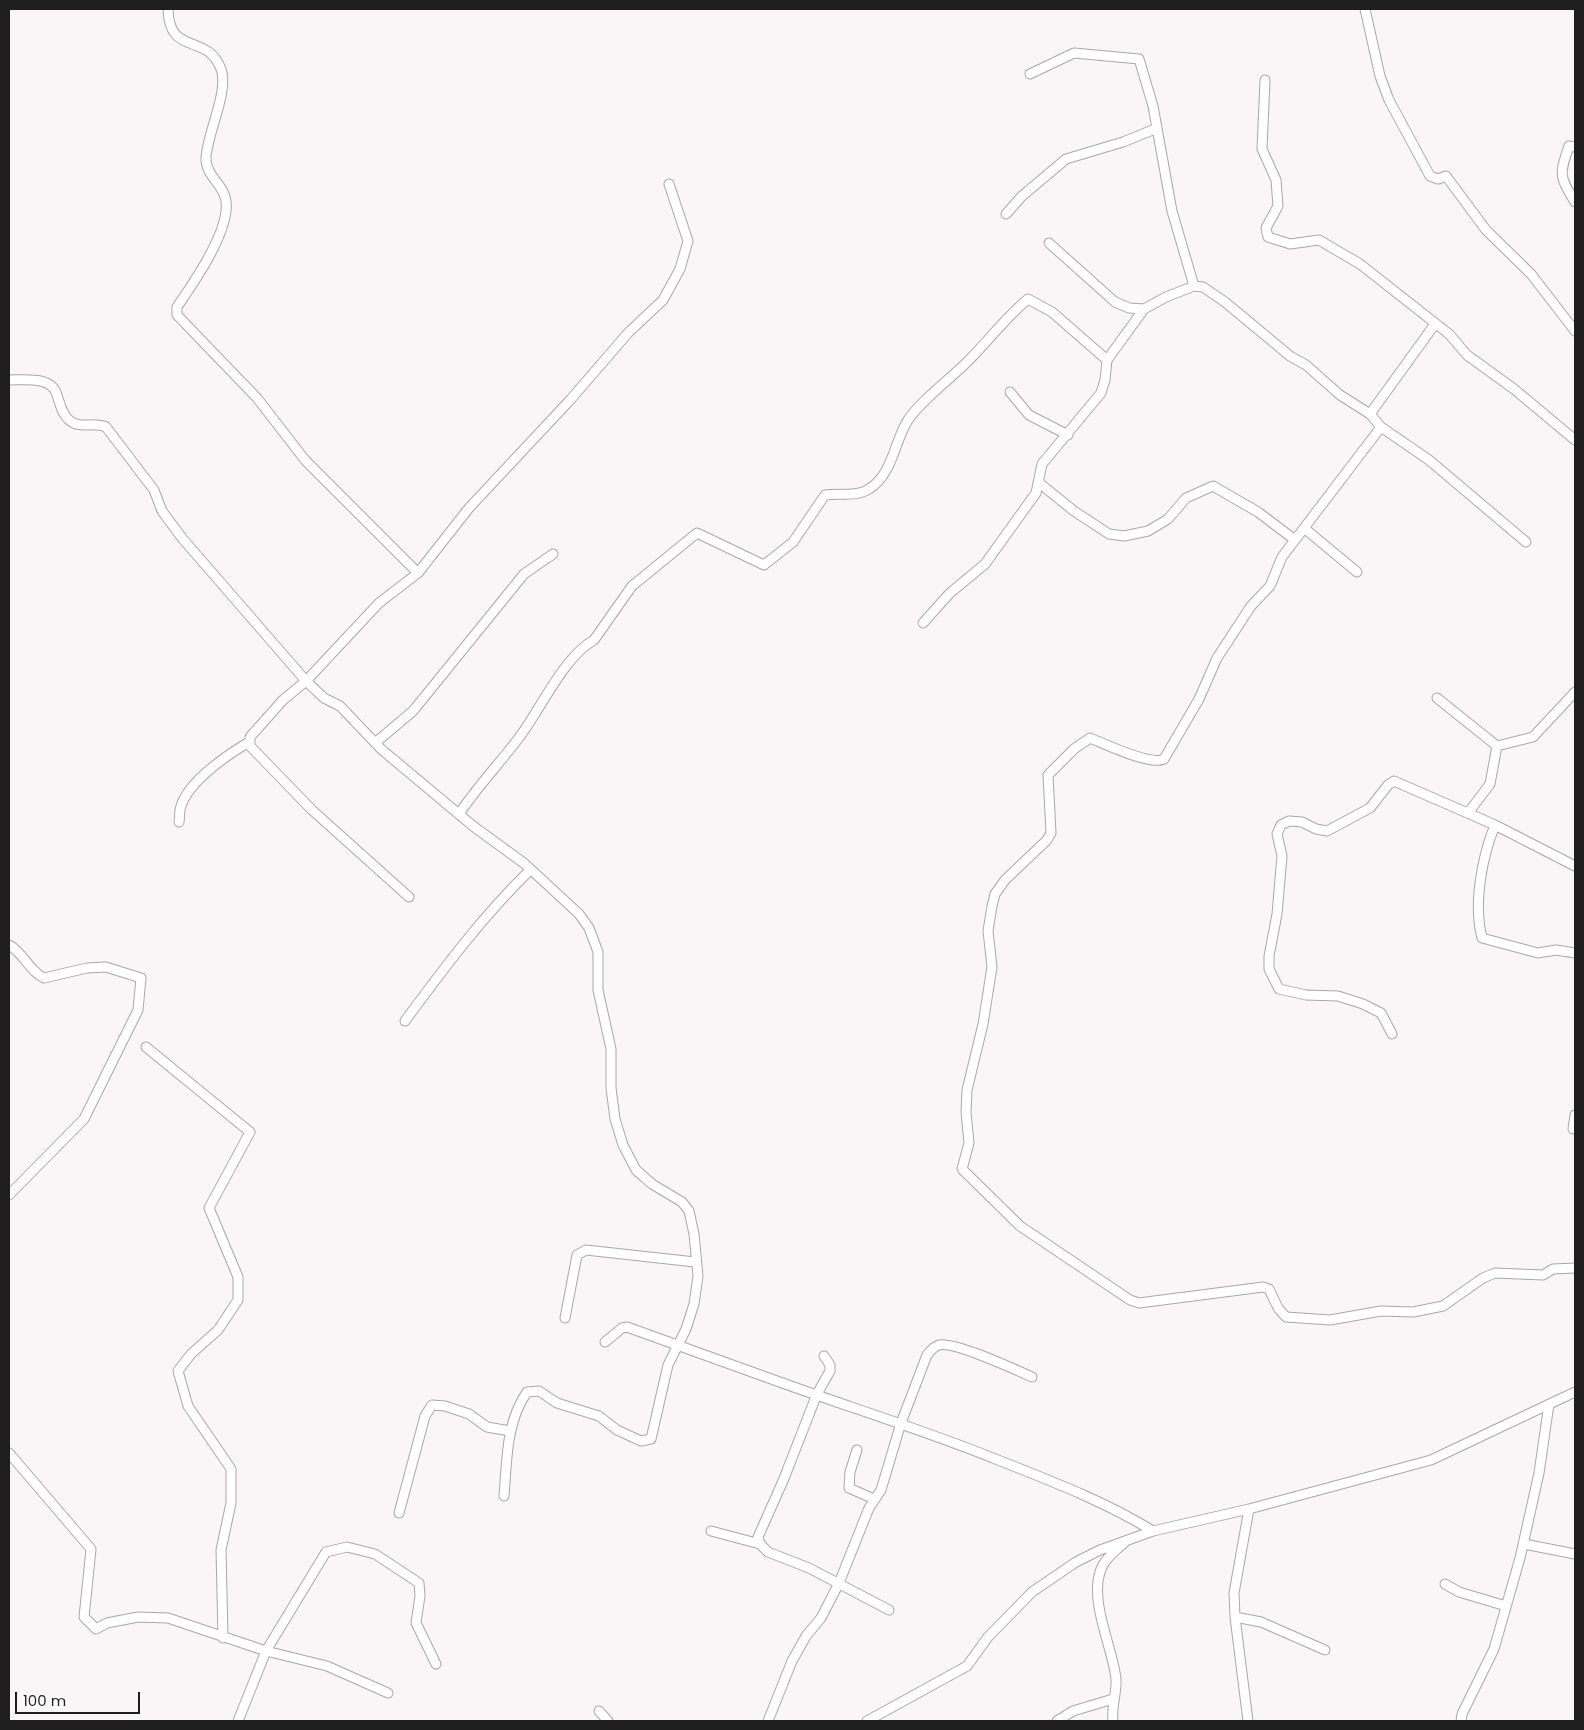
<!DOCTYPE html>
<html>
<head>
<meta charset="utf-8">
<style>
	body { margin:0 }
	#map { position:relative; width:1584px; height:1730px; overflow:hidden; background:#faf6f8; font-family:Poppins,sans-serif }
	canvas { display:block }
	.frame { position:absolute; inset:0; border:10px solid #1f1e1e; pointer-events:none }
	.scale { position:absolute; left:15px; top:1692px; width:125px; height:22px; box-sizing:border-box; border:2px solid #1f1e1e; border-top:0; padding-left:6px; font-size:15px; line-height:18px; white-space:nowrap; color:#1f1e1e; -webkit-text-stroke:4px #fff; paint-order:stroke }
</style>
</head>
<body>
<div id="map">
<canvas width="1584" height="1730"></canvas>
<div class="frame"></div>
<div class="scale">100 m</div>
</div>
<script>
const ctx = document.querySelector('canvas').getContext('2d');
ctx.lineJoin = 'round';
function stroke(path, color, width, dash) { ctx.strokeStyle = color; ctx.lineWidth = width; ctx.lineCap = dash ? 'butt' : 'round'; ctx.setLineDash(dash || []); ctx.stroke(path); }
const minor = new Path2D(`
	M168,9C169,57 207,32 221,69C229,91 208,131 206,157C205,176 224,184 226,201C230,231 194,282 177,307V315L257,398L305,460L418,573
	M1365,9L1380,76L1389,100L1430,176L1438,179L1446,176L1486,230L1531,274L1575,331
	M1030,74L1074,53L1139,59L1153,106L1172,211L1194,286
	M1265,80L1262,149L1276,180L1278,206L1266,228L1268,237L1290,244L1319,240L1360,264L1449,334L1467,355L1514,389L1575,440
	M1575,147L1569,146C1559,175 1559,176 1575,202
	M1006,214L1022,196L1066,159L1123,142L1155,129
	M1049,243L1115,302L1129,308L1144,309L1166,297L1194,286L1203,287L1225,302L1290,356L1306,365L1340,395L1370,414
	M1435,324L1370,414L1381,427L1429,460L1526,542
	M9,380C25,380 52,376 57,395C60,404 62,414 69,420C80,430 94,421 106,427L154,490L162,511L182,538L306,681L324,698L340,706L381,749L473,826L525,864L579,914L589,928L598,952V990L611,1049V1088L615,1119L623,1145L636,1170L652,1184L682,1202L689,1211L694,1234L698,1276L694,1304L686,1329L668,1365L651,1439L641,1441L617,1430L599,1416L557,1403L539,1391L527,1392C506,1422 507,1460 504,1496
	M1010,392L1029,415L1068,435
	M1381,427L1282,557L1270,586L1251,606L1217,658L1199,699L1164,759C1150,766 1105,744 1090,738L1074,749L1048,775L1051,833L1047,840L1005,880L995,894L992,906L988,931L992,967L983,1024L967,1090L966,1112L969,1143L962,1169L1020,1226L1130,1300L1139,1303L1263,1287L1269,1289L1278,1308L1286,1317L1330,1320L1381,1311L1413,1312L1443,1306L1483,1278L1495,1273L1543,1275L1553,1269L1575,1268
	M1038,482L1074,511L1109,534L1124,536L1148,531L1168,519L1186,498L1213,486L1258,512L1295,540
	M1304,528L1357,572
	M923,623L950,593L985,564L1036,493L1042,464L1101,393L1105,380L1107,360L1144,309
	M1437,698L1497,746L1490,784L1468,813
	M375,743L413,711L524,574L553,554
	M1497,746L1533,737L1575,692
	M459,814C477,787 499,764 518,739C539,712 564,656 594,640L632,586L697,533L764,565L793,542L825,495C839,493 857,497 869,489C893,474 894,442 908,420C921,400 953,377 970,359C990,339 1006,317 1028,299L1052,312L1107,360
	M179,822C180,817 179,811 181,806C189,781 227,755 249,742
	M1495,825C1482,857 1473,904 1482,938L1538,953L1556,950L1575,953
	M409,897L312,810L250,746V737L283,700L306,681L379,603L418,573L469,508L571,399L628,333L663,300L680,269L688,241L669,184
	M9,945C23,952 29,971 44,978L87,968L106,967L141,978L138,1010L84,1119L9,1195
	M405,1021C444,968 483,916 530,870
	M1392,1034L1381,1013L1363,1004L1338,996L1306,995L1279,989L1269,969V956L1277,914L1282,856L1277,834L1281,825L1289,821L1302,822L1316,829L1327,831L1370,808L1388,785L1394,781L1495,825L1575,866
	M146,1047L250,1132L209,1208L238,1277V1300L218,1330L191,1354L178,1371L188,1406L231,1469V1503L221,1550L223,1638
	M1573,1129L1575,1115
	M565,1318L577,1255L586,1250L695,1262
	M605,1342L622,1328L627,1327C681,1346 734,1366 788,1385C858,1410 929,1432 998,1460C1051,1481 1104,1501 1153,1531
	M824,1356L830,1365V1371L817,1394L783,1481L758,1537L760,1544L768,1552L809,1568L889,1610
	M857,1450L850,1472L849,1488L874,1499
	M9,1453L91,1549L84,1617L96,1629L107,1623L138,1617L168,1618L266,1651L327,1666L388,1693
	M399,1513L425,1416L432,1405L445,1406L469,1414L487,1427L510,1431
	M711,1531L760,1544
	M1524,1544L1575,1554
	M1445,1584L1459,1592L1506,1606
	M1235,1617L1261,1622L1325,1650
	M599,1711L608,1721
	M238,1721L266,1651L326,1552L347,1547L375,1554L419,1583L420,1596L416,1623L436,1664
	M768,1721L792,1661L806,1636L821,1618L839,1583L869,1508L881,1490L901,1423L927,1355C930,1351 933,1347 939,1345C954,1341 1016,1370 1032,1377
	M867,1721L967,1666L988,1637L1032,1592L1076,1562L1100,1550L1153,1531L1249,1509L1431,1460L1575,1392
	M1057,1721L1073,1711L1113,1699
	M1113,1721C1111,1707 1117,1693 1116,1679C1113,1647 1086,1596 1103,1565C1107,1557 1117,1549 1124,1543
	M1248,1721L1235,1617L1234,1593L1249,1509
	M1461,1721L1462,1714L1494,1649L1520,1558L1539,1473L1549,1404`);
stroke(minor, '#aba7a9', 11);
stroke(minor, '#fff', 9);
</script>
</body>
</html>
